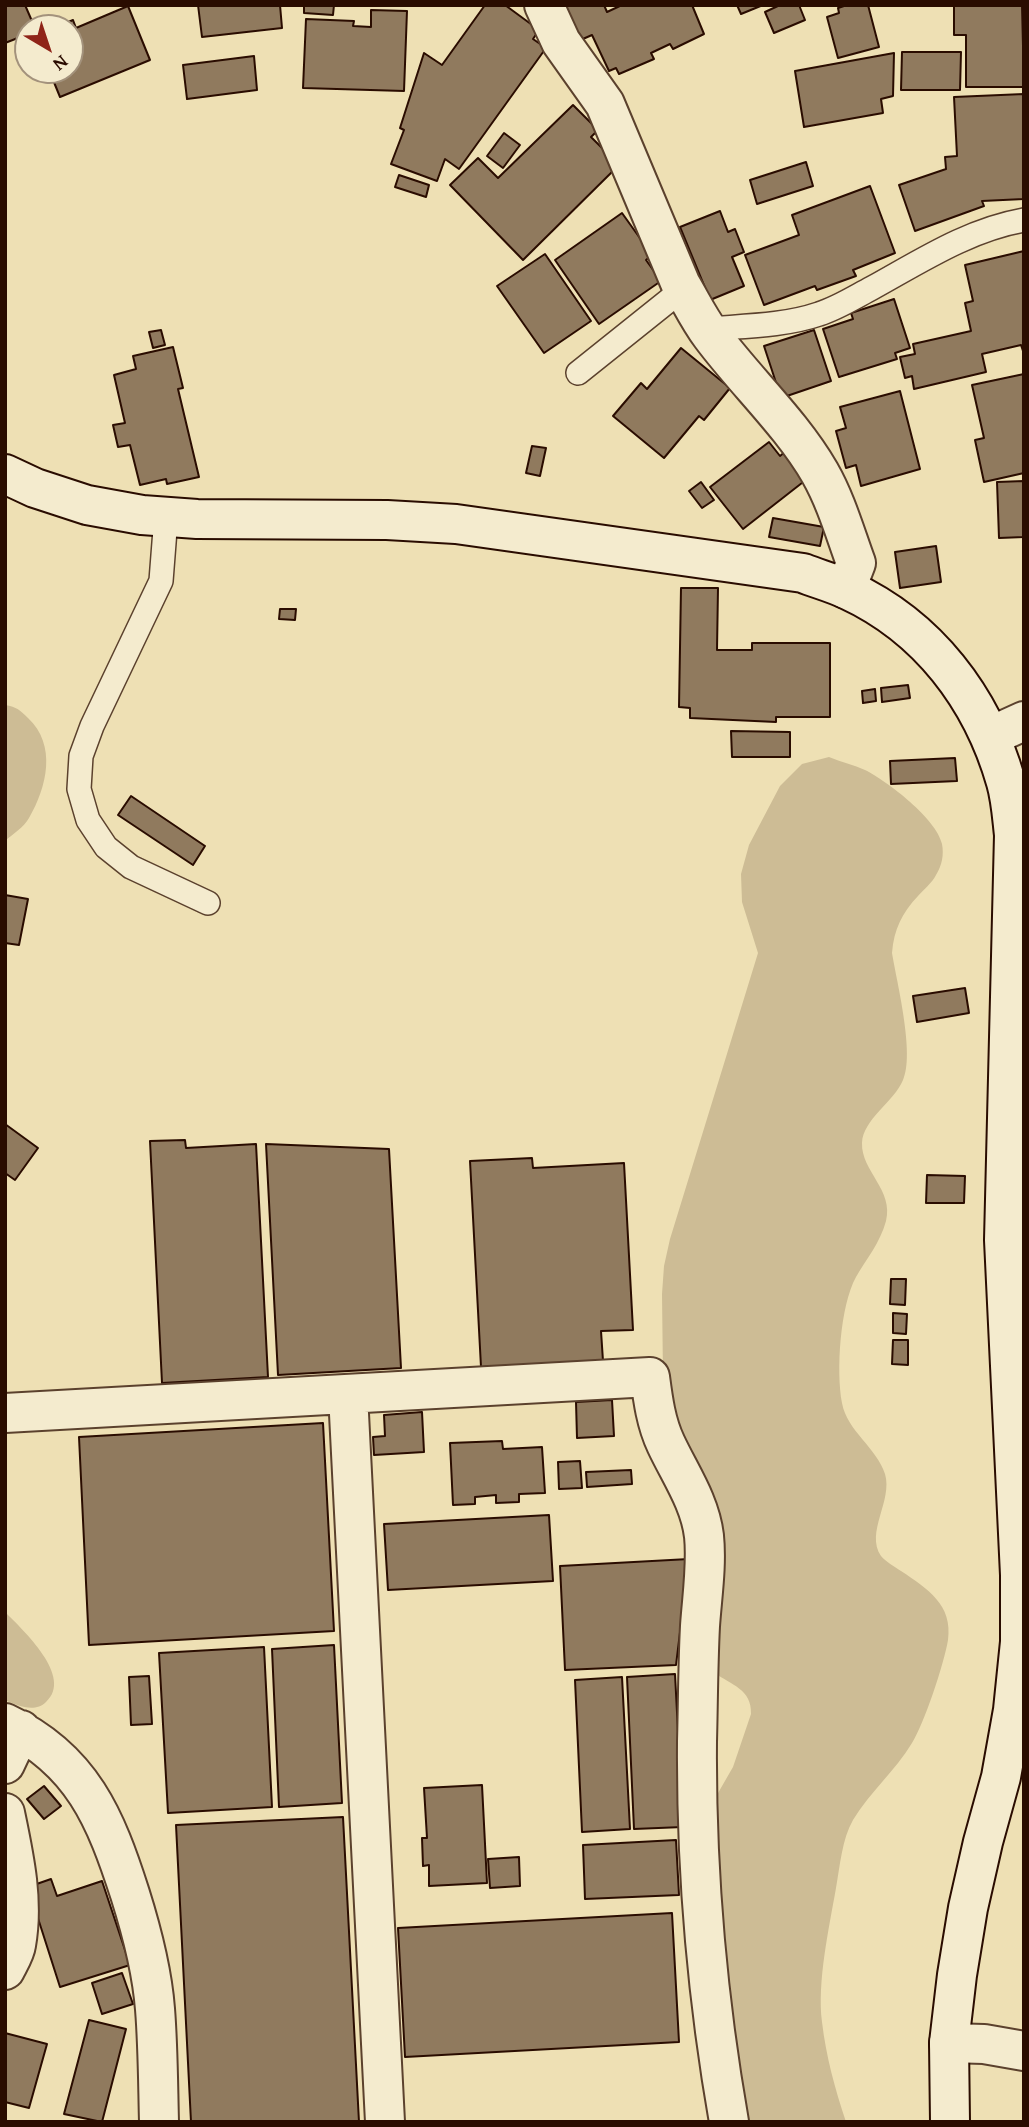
<!DOCTYPE html>
<html>
<head>
<meta charset="utf-8">
<style>
	body { margin:0 }
	#map { position:relative; width:1029px; height:2127px; overflow:hidden; background:#eee0b4; font-family:"Gentium Book Plus",serif }
	canvas { display:block }
	.frame { position:absolute; inset:0; border:7px solid #2a0c00; pointer-events:none }
	.north { position:absolute; left:14px; top:14px; width:70px; height:70px; box-sizing:border-box; background:#f4ebce; border:2px solid #a3927c; border-radius:50%; rotate:141deg; font-size:19px; font-weight:700; line-height:28px; text-align:center; color:#2a0c00 }
	.north::after { content:''; display:block; margin:auto; width:24px; height:32px; background:#8f2418; clip-path:polygon(50% 0,100% 100%,50% 72%,0 100%) }
</style>
</head>
<body>
<div id="map">
<canvas width="1029" height="2127"></canvas>
<div class="frame"></div>
<div class="north">N</div>
</div>
<script>
const ctx = document.querySelector('canvas').getContext('2d');
ctx.lineJoin = 'round';
function paint(path, color) { ctx.fillStyle = color; ctx.fill(path, 'evenodd'); }
function stroke(path, color, width, dash) { ctx.strokeStyle = color; ctx.lineWidth = width; ctx.lineCap = dash ? 'butt' : 'round'; ctx.setLineDash(dash || []); ctx.stroke(path); }
paint(new Path2D(`
	M5,705C17,707 20,710 28,718C57,745 47,787 29,818C24,827 13,834 5,841Z
	M829,757C841,762 854,765 865,770C887,781 937,819 942,844C944,855 942,865 936,875C932,883 924,889 918,896C902,913 894,929 892,953C897,983 915,1054 903,1080C894,1102 863,1119 862,1143C861,1171 894,1190 886,1221C880,1243 867,1258 856,1277C840,1306 836,1371 842,1403C847,1431 877,1448 885,1474C893,1501 865,1532 881,1556C886,1562 895,1567 901,1571C928,1589 953,1605 948,1640C944,1664 924,1724 912,1743C895,1771 870,1792 853,1820C842,1839 840,1866 836,1888C829,1928 817,1982 822,2022C826,2056 835,2089 846,2122H743L734,2074L714,1800L733,1767L751,1714C752,1689 731,1685 715,1673L677,1436L663,1376L662,1294L664,1266L670,1239L758,953L742,902L741,874L749,845L780,786L802,764Z
	M5,1612C23,1630 74,1677 46,1702C35,1713 18,1706 5,1700Z`), '#cdbc95');
const building = new Path2D(`
	M5,5H25L35,28H28V34L5,43Z
	M198,5H280L282,28L202,37Z
	M304,5H334L333,15L304,13Z
	M485,5H505L539,30L533,39L546,48L459,169L445,159L437,181L391,164L404,130L400,128L424,53L442,65Z
	M559,5H604L607,12L622,5H692L704,34L673,49L670,44L651,53L654,59L619,74L616,68L609,71L592,35L576,42Z
	M737,5H763L741,14Z
	M780,5H799L805,20L774,33L765,12Z
	M847,5H868L879,47L838,58L827,17L839,13L838,8Z
	M954,5H1022L1024,87H966V35H954Z
	M128,6L150,60L60,97L49,70H70V28H54L73,20L76,28Z
	M371,10L407,11L404,91L303,88L306,19L354,21L353,26L371,27Z
	M902,52H961L960,90H901Z
	M894,53L893,96L881,99L883,113L804,127L795,71Z
	M254,56L257,90L187,99L183,65Z
	M1024,94V199L982,201L984,206L915,231L899,185L946,169L945,157L957,156L954,97Z
	M573,105L598,130L591,137L619,165L523,260L450,185L478,158L498,178Z
	M504,133L520,145L503,168L487,156Z
	M806,162L813,186L757,204L750,180Z
	M399,175L429,185L426,197L395,187Z
	M870,186L895,253L853,270L856,276L817,290L815,286L764,305L745,255L799,235L792,215Z
	M720,211L728,232L735,229L744,252L732,257L744,286L710,300L680,227Z
	M622,213L652,255L646,260L661,281L599,324L555,260Z
	M1024,251V354L1021,345L982,354L986,372L914,389L912,376L905,378L900,357L915,354L913,344L971,331L965,303L973,301L965,265Z
	M545,254L591,321L544,353L497,286Z
	M894,299L910,348L895,353L897,359L839,377L823,329L853,319L851,313Z
	M161,330L165,345L153,348L149,332Z
	M814,330L831,381L781,398L764,346Z
	M173,347L183,388L178,389L199,477L167,484L166,479L140,485L130,445L118,447L113,425L125,423L114,375L136,369L133,356Z
	M681,348L730,388L704,420L699,416L664,458L613,416L641,383L647,389Z
	M1024,374V473L984,482L975,440L984,438L972,385Z
	M900,391L920,469L861,486L856,465L846,468L836,431L846,428L840,407Z
	M769,442L780,456L786,451L807,479L743,529L710,487Z
	M532,446L546,448L540,476L526,473Z
	M1024,481V537L999,538L997,482Z
	M701,482L714,500L702,508L689,491Z
	M773,518L824,527L820,546L769,537Z
	M936,546L941,582L900,588L895,552Z
	M681,588H718L717,650H752V643H830V717H776V722L690,718V708L679,707Z
	M280,609H296L295,620L279,619Z
	M908,685L910,698L882,702L881,688Z
	M875,689L876,701L863,703L862,691Z
	M731,731L790,732V757H732Z
	M955,758L957,781L891,784L890,761Z
	M131,796L205,846L193,865L118,815Z
	M5,895L28,899L19,945L5,943Z
	M965,988L969,1013L917,1022L913,996Z
	M5,1124L38,1148L15,1180L5,1173Z
	M185,1140L186,1148L256,1144L268,1377L162,1383L150,1141Z
	M266,1144L389,1149L401,1368L278,1375Z
	M532,1158L533,1168L624,1163L633,1330L601,1331L603,1361L481,1367L470,1161Z
	M927,1175L965,1176L964,1203H926Z
	M891,1279H906L905,1305L890,1304Z
	M893,1313L907,1314L906,1334L893,1333Z
	M893,1340H908V1365L892,1364Z
	M612,1400L614,1436L577,1438L576,1402Z
	M422,1412L424,1452L374,1455L373,1437L385,1436L384,1415Z
	M323,1423L334,1631L89,1645L79,1437Z
	M502,1441L503,1449L542,1447L545,1493L519,1494V1502L496,1503V1495L475,1497V1504L453,1505L450,1443Z
	M580,1461L582,1488L559,1489L558,1462Z
	M631,1470L632,1484L587,1487L586,1472Z
	M549,1515L553,1581L388,1590L384,1524Z
	M689,1559L676,1665L565,1670L560,1566Z
	M334,1645L342,1803L279,1807L272,1649Z
	M264,1647L272,1807L168,1813L159,1653Z
	M675,1674L683,1827L634,1829L627,1677Z
	M149,1676L152,1724L131,1725L129,1677Z
	M622,1677L630,1829L582,1832L575,1680Z
	M482,1785L487,1883L429,1886V1865L423,1866L422,1838H427L424,1788Z
	M44,1786L61,1806L44,1819L27,1799Z
	M343,1817L359,2122H191L176,1825Z
	M676,1840L679,1895L585,1899L583,1845Z
	M519,1857L520,1886L490,1888L488,1859Z
	M51,1879L57,1896L102,1881L130,1965L60,1987L28,1887Z
	M672,1913L679,2042L405,2057L398,1928Z
	M122,1973L133,2004L102,2014L92,1983Z
	M89,2020L126,2029L102,2122L64,2114Z
	M5,2033L47,2044L29,2108L5,2102Z`);
paint(building, '#907a5e');
stroke(building, '#2a0c00', 2);
const lane = new Path2D(`
	M707,329C743,326 784,326 819,314C838,308 855,297 872,288C921,261 968,230 1024,220
	M578,373L683,289
	M166,517L161,581L92,726L81,756L79,789L88,820L106,847L131,867L208,903`);
const street = new Path2D(`
	M544,5L561,42L605,104L681,285C691,302 699,319 711,335C746,382 791,423 820,473C836,501 845,533 856,563L846,589
	M991,736L1024,721
	M348,1394L385,2122
	M5,1413L650,1377C653,1400 656,1423 666,1444C680,1474 700,1502 704,1536C707,1565 702,1597 700,1626C698,1665 698,1704 697,1742C696,1869 707,1997 729,2122
	M5,1723C82,1759 106,1819 130,1894C142,1932 152,1970 155,2009C158,2046 158,2084 159,2122
	M5,1764L21,1730
	M5,1813C14,1856 24,1901 16,1945C15,1953 9,1962 5,1970
	M949,2043L984,2044L1024,2051`);
const secondary = new Path2D(`
	M5,474L35,488L87,505L142,515L197,519L387,520L456,524L803,573C818,579 834,583 848,590C928,627 982,698 1006,782C1011,799 1012,818 1014,835L1004,1240L1020,1575V1642L1013,1710L1001,1777L983,1842L968,1908L957,1975L949,2043L950,2122`);
stroke(lane, '#5b412d', 26);
stroke(street, '#5b412d', 42);
stroke(secondary, '#2a0c00', 42);
stroke(lane, '#f4ebce', 23);
stroke(street, '#f4ebce', 38);
stroke(secondary, '#f4ebce', 38);
</script>
</body>
</html>
